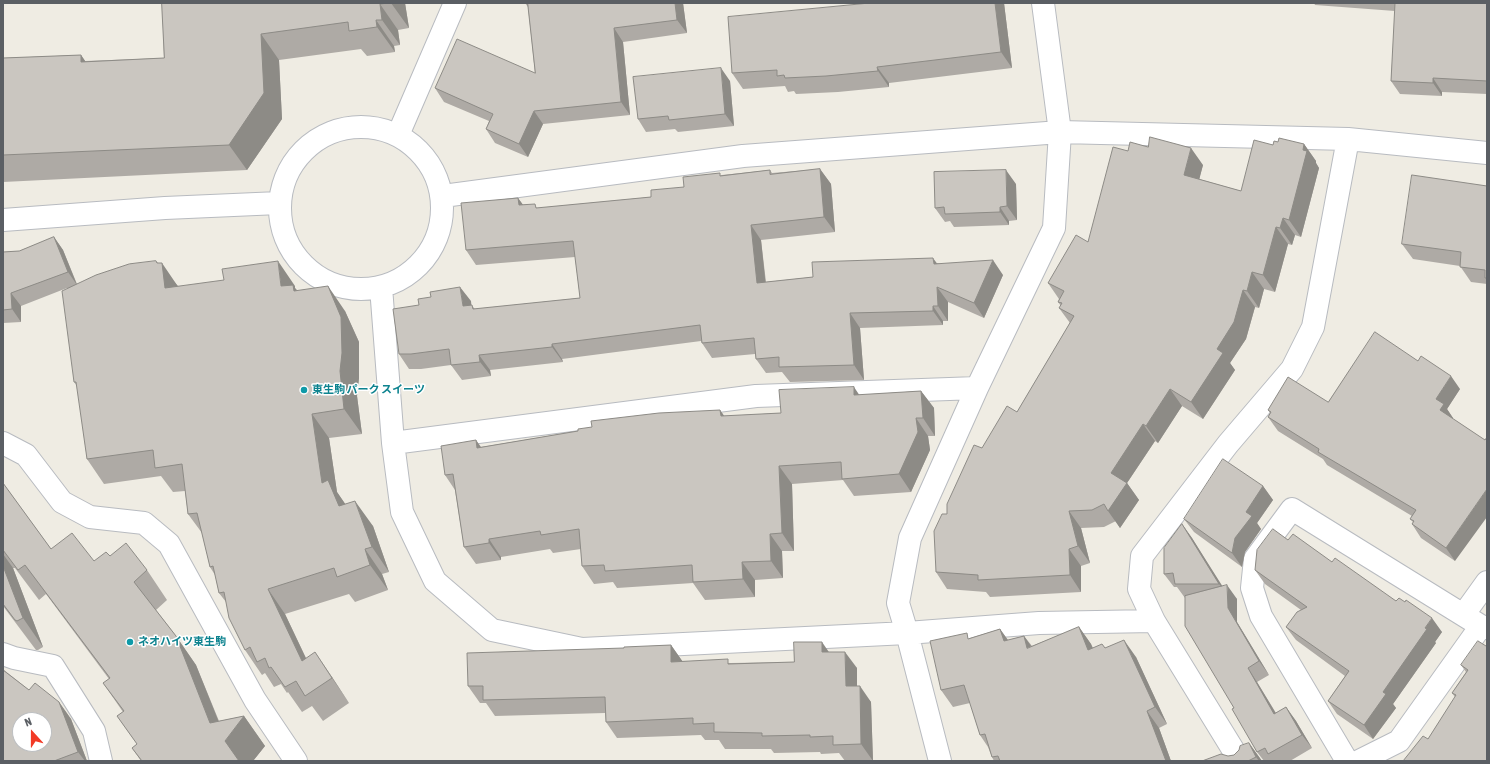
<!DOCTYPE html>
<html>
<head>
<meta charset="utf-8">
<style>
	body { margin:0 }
	#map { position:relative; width:1490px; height:764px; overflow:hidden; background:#efece3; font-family:"Asap Condensed",sans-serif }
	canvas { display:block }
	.frame { position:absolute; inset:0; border:4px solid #5b5f64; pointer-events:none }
	.north { position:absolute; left:12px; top:712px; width:40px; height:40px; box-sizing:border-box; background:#fff; border:1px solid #bdbfc1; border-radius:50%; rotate:339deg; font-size:11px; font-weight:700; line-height:16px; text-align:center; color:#5b5f64 }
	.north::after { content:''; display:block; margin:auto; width:14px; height:18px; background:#f23a26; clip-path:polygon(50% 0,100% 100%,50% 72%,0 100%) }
</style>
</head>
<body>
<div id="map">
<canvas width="1490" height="764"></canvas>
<div class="frame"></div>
<div class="north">N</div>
</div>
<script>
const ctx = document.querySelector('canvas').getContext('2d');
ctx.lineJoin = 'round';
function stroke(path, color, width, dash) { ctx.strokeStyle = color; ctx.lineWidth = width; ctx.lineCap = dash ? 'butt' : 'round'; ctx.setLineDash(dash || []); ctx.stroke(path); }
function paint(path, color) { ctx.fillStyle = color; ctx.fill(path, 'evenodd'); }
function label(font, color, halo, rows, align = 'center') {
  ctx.font = font + ' "Asap Condensed","Noto Sans JP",sans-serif'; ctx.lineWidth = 3; ctx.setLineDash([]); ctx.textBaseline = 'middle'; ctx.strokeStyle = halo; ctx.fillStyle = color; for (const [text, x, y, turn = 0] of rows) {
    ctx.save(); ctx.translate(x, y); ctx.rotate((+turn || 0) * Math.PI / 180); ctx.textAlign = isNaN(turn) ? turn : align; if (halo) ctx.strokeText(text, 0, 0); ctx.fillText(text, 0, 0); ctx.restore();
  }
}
const street = new Path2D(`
	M280 208a81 81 0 1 1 162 0a81 81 0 1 1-162 0Z
	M398,135L455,3
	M443,196L743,156L1060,132L1348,139L1487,153
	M3,220L165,208L279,203
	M381,287L393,443L402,512L435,581L492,630L582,649L907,633L1039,623L1154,621
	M3,443L26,455L62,502L90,517L144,523L169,544L255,700L296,761
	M393,443L756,396L977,388
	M1464,614L1487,582
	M3,654L14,658L53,666L94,731L101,761
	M940,761L907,633L898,603L910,538L977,388L1054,228L1060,132L1043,3
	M1240,761L1154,621L1139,589L1142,556L1228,444L1292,369L1313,327L1348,139
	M1347,761L1261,616L1252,588L1255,559L1292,509L1481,626
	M1359,761L1399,741L1481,626L1487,628`);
stroke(street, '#b8bbc0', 24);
stroke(street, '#fff', 22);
paint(new Path2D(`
	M162,3H405L409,28L398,30L400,45L394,46L395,52L367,56L361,49L279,60L282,119L247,170L3,182V58L81,55L85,61L164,58Z
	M525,3H683L687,33L623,42L630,115L543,124L528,157L495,143L486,129L489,121L444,102L435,88L535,73L528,7Z
	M870,3H1004L1012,68L889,83V87L838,92L796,94L794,91L788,92L785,86L743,89L732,73Z
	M1314,3H1487V94L1442,92V96L1400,94L1391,81L1395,11L1315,5Z
	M730,81L734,126L678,132L675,129L646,132L638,119Z
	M1278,142L1304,144L1316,161V163L1319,168L1301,237L1295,235L1292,245L1288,244L1275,292L1264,289L1259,308L1255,307L1246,339L1230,363L1235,370L1203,419L1182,406L1158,443L1155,441L1127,483L1139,500L1120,528L1116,521L1104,527L1081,528L1090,563L1081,566V592L990,597L986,592L947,589L936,572L947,514L982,448L1017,412L1070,323L1059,308L1061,306L1058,302L1059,299L1048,283L1088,242L1128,151L1203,165L1199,179L1241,191L1273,145Z
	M820,169L831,184L835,232L761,240L766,282L813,277L937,263L1003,275L984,318L948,302V321H943V325L860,328L864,380L790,382L782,372L766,373L756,359L755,354L712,358L702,343L701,341L562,359L563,362L490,370L491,376L462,380L451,365L421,369H409L399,354L471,301V305L475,309L580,298L575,257L476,265L466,250L518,198L523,205L538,208L651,197L684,187L722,175L770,170L772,173Z
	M1487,179V284L1471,282L1460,266L1413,259L1402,244L1487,186Z
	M1016,184L1017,220L1009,221V225L954,227L950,221L945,222L935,208Z
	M54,237L63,250L77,284L156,261L178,286H295V288L297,290L345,311L359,342V378L357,396L362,434L329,438L337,492L345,504L373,526L389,572L382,574L388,590L355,602L349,594L285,614L306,658L332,677L349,703L323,721L312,706L302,712L288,692L287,693L281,684L274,687L265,673L262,675L245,650L226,602L219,593L215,575L210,567L202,533L188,514L185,491L173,492L161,476L104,484L87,459L77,386L74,382L67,288L21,306V322L3,323V252L19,251Z
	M1460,389L1447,409L1453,418L1455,561L1421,538L1412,524L1413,522L1410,519L1412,516L1327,465L1323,459L1278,431L1268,417L1270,413L1268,410L1328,402Z
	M921,391L934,408L935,436H928L930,450L911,492L854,496L843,480L792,484L794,551H782L783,578L755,580V597L705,600L693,583L617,588L613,582L594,584L582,566L581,549L553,553L550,549L501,557V560L476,564L464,547L455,490L445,475L476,440L481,447L578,431L592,427L720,410L724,416L781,413L859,395Z
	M3,483L51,549L94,561L110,556L147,570L167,600L156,610L176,636L196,665L219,721L244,716L265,746L253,761H141L132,748L137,744L117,716L123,712L103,683L109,679L46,594L39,600L15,568H13L43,647L38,650H36L3,606Z
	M1263,486L1273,500L1257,523L1261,529L1245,552L1242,567L1194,532L1184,519Z
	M1182,524L1192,538L1222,587L1237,599V622L1269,675L1257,682L1276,713L1286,707L1296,721L1312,748L1290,761H1264L1257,752L1234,708L1185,598L1177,587H1174L1164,574Z
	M1288,540L1332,562L1396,601L1442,632L1435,642L1436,643L1393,704L1396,708L1373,739L1337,714L1328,701L1345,676L1296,640L1286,627L1301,610L1265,584L1255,570Z
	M1079,627L1091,644L1093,648H1105L1136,657L1167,724L1159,728L1171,761H994L992,757L988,747L980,735L970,703L953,707L941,690L970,638L1000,629L1008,640L1024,636L1032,646Z
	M671,645L682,661L731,663L794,662L829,652L857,668V686L871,702L873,761H845L839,753L821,754L820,752L774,753L771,749H725L719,740H705L701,735L617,738L606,722L605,713L495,716L486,703H480L468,686L624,648Z
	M1486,646L1487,761L1428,739L1455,697L1452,693L1466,672L1461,665Z
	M3,667L4,669V670L29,690L59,702L71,719L87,761H3Z
	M1249,743L1262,761H1202L1234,755Z`), '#aeaaa5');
paint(new Path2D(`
	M391,3H405L409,28Z
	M675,3H683L687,33L677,20Z
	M995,3H1004L1012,68L1001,52Z
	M380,4L398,30L400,45L382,20Z
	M376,20L394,46L395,52L377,27Z
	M614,28L623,42L630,115L621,102Z
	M261,34L279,60L282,119L247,170L229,145Z
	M81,55L99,81L81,62Z
	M877,67L889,83V87L878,71Z
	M721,68L730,81L734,126L725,114Z
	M1433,78L1442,92V96L1433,83Z
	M534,111L543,124L528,157L519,144Z
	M1304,144L1316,161V163L1319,168L1301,237L1289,220Z
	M1191,148L1203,165L1196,192L1184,175Z
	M820,169L831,184L835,232L824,217Z
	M1006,170L1016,184L1017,220L1007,206Z
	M518,198L529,213L519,205Z
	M1000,207L1009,221V225L1000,212Z
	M1283,218L1295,235L1292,245L1280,228Z
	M751,225L761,240L767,297L757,283Z
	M1276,227L1288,244L1275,292L1263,275Z
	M54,237L63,250L77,285L68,272Z
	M933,258L944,273L934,264Z
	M993,260L1003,275L984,318L974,303Z
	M156,261L162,269V263L179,288H165Z
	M278,261L295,286V288L311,310L281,286Z
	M1252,272L1264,289L1259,308L1247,291Z
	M328,286L345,311L359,342V378L357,396L362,434L344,409Z
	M460,287L471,301L473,321L463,306Z
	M937,287L948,302V321L938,306Z
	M1243,290L1255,307L1246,339L1230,363L1235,370L1203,419L1191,402L1217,349Z
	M11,293L21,306V322L12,309Z
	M933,306L943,321V325L933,311Z
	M850,313L860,328L864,380L854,365Z
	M552,344L562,359L563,362L552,347Z
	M479,355L490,370L491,376L480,362Z
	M1451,376L1460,389L1447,409L1453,418L1449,423L1440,410L1436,399Z
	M854,387L866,405L854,395Z
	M1170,389L1182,406L1158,443L1146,426Z
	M921,391L934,408L935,436L923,418Z
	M720,410L732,427L721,416Z
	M312,414L329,438L337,492L346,505L356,531L322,483Z
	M916,418L928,436L930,450L911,492L899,474Z
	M1143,424L1155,441L1127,483L1139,500L1120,528L1108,511L1111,473Z
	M476,440L488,458L477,448Z
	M779,466L792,484L794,551L782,533Z
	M1263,486L1273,500L1257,523L1261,529L1245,552L1242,567L1232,553L1235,538L1246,512Z
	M1487,489V517L1455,561L1446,548Z
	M355,501L373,526L389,572L372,547Z
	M1069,511L1081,528L1090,563L1078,546Z
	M1182,524L1192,538L1228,595L1227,585L1237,599V622L1269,675L1259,661L1228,608V596L1219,584Z
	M770,534L782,551L783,578L771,561Z
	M489,539L501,557V560L489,543Z
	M365,549L382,574L388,590L370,565Z
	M1069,549L1081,566V592L1070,575Z
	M3,554L13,568L43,647L23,618L3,566Z
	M742,562L755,580V597L743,579Z
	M268,589L285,614L319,686L302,661Z
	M1432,618L1442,632L1435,642L1436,643L1393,704L1396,708L1373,739L1364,725L1383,692Z
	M1079,627L1091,644L1100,667L1088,650Z
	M1000,629L1012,646L1004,641Z
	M176,636L196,665L226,740L244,716L265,746L253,761H239L210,723Z
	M1024,636L1036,653L1027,648Z
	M1124,640L1136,657L1167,724L1155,707Z
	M822,642L833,658L822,652Z
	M671,645L683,662H671Z
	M315,652L332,677L349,703L332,678Z
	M845,652L857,668V702L846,686Z
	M1248,668L1257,682L1284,727L1274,714Z
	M860,686L871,702L873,761L861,744Z
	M59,702L71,719L87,761H85L78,752Z
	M1286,707L1296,721L1312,748L1302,735Z
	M1147,711L1159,728L1171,761H1166Z
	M1249,743L1262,761H1259L1256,757Z`), '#8d8b86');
const building = new Path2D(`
	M162,3H388L380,4L382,20H376L377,27L349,31L348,22L261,34L264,93L229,145L3,155V58L81,55V62L164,58Z
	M528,3H675L677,20L614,28L621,102L534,111L519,144L486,129L493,114L435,88L457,39L535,73Z
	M870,3H995L1001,52L877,67L878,71L826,76L785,78L784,75L777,76V70L732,73L728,17Z
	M1393,3H1487V81L1433,78V83L1391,81L1395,3Z
	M721,68L725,114L669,120L668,116L638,119L633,77Z
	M1150,137L1191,148L1184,175L1241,191L1254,140L1273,145L1274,141L1278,142L1279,138L1304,144L1303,150L1307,151L1289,220L1283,218L1280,228L1276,227L1263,275L1252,272L1247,291L1243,290L1234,322L1217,349L1223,353L1191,402L1170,389L1146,426L1143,424L1111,473L1127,483L1108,511L1104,504L1092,510L1069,511L1078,546L1069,549L1070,575L978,580V575L936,572L934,531L942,514H947V504L974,445L982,448L1007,406L1017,412L1074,316L1059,308L1062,303L1058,302L1064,291L1048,283L1076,235L1088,242L1113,147L1128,151L1130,142L1148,147Z
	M820,169L824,217L751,225L757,283L813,277L812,262L933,258L934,264L993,260L974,303L937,287L938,306H933V311L850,313L854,365L779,367V357L756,359L754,338L702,343L700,325L552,344V347L479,355L480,362L451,365L449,349L411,354H399L393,309L419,305L418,299L431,297L430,292L460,287L463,306L472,305L473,309L580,298L573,241L466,250L461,203L518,198L519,205L535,204L536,208L651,197V190L684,187L683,177L720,173V176L770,170V174Z
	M1006,170L1007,206L1000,207V212L945,214L944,207L935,208L934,172Z
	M1412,175L1487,186V179V278H1485V270L1460,267L1461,252L1402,244Z
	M54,237L68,272L11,293L12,309L3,310V252L19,251Z
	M156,261L157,263H162L165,288L224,280L222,269L278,261L281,286L293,285L294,291L328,286L341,317L342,353L340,371L344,409L312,414L322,483L328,480L339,506L355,501L372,547L365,549L370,565L337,577L334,568L268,589L302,661L315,652L332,678L305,696L296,681L285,687L271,667L269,668L265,658L257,662L250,647L245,650L229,618L224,592L219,593L213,566L210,567L197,513L188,514L182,464L155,468L153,450L87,459L76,382H74L62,291L96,275L129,264Z
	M1375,332L1418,361L1421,356L1451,376L1436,399L1444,404L1440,410L1485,440L1487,437V489L1446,548L1412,524L1414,521L1410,519L1416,510L1318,452L1319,449L1268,417L1271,412L1268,410L1288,377L1328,402Z
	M854,387V395L921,391L923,418H916L918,432L899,474L842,479L841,462L779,466L782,533L770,534L771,561L742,562L743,579L693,582L692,565L605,571L604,565L582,566L579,529L541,535L540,531L489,539V543L464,547L453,474L445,475L441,446L476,440L477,448L578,431V429L592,427L591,421L659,413L720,410L721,416L781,413L779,390Z
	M1223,459L1263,486L1246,512L1252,516L1235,538L1232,553L1184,519Z
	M3,483L51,549L72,533L94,561L106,552L110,556L126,543L147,570L134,582L176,636L210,723L244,716L225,741L239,761H142L132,748L137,744L117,716L124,711L103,683L110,678L25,565L18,570L3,550Z
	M1182,524L1219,584H1175L1173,573L1164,574V548Z
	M1273,529L1288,540L1293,534L1332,562L1335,558L1396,601L1399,598L1405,602L1406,600L1432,618L1425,628L1427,629L1383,692L1386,694L1364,725L1328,701L1349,671L1286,627L1297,612L1307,607L1255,570L1257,550Z
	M3,566L23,618L17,621L15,620L3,604Z
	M1227,585L1228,608L1259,661L1248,668L1274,714L1286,707L1302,735L1268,754L1265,748L1257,752L1232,709L1234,708L1185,626V596Z
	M1079,627L1088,650L1102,644L1105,648L1124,640L1155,707L1147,711L1166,761H1000L998,756L992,757L985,734L980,735L964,685L941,690L930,641L967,633L968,639L1000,629L1004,641L1024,636L1027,648Z
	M1478,641L1486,646L1487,645V761H1403L1423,736L1428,739L1456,695L1452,693L1468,670L1461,665Z
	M794,642H822V652H845L846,686H860L861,744L833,745V736L810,737V735L762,736V733L714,732V723L693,724V718L606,722L605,697L483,700V686H468L467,653L624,648V647L671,645V662L728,659V664L794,662Z
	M3,670L29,690L35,683L59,702L78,752L54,761H3ZM20,720H44V744H20Z
	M1249,743L1256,757L1248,761H1202L1221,754L1228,756L1234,755L1239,750L1240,746Z`);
paint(building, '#cac6c0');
stroke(building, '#8d8b86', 1);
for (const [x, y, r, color] of [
	[304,390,4,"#0f9aa8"],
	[130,642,4,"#0f9aa8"]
]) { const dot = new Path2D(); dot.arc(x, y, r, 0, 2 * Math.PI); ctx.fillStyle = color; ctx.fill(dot); stroke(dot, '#fff', 1.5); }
label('bold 11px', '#0d838f', '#fff', [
	["東生駒 パーク スイーツ",312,390],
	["ネオハイツ東生駒",138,642]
], 'left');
</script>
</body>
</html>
